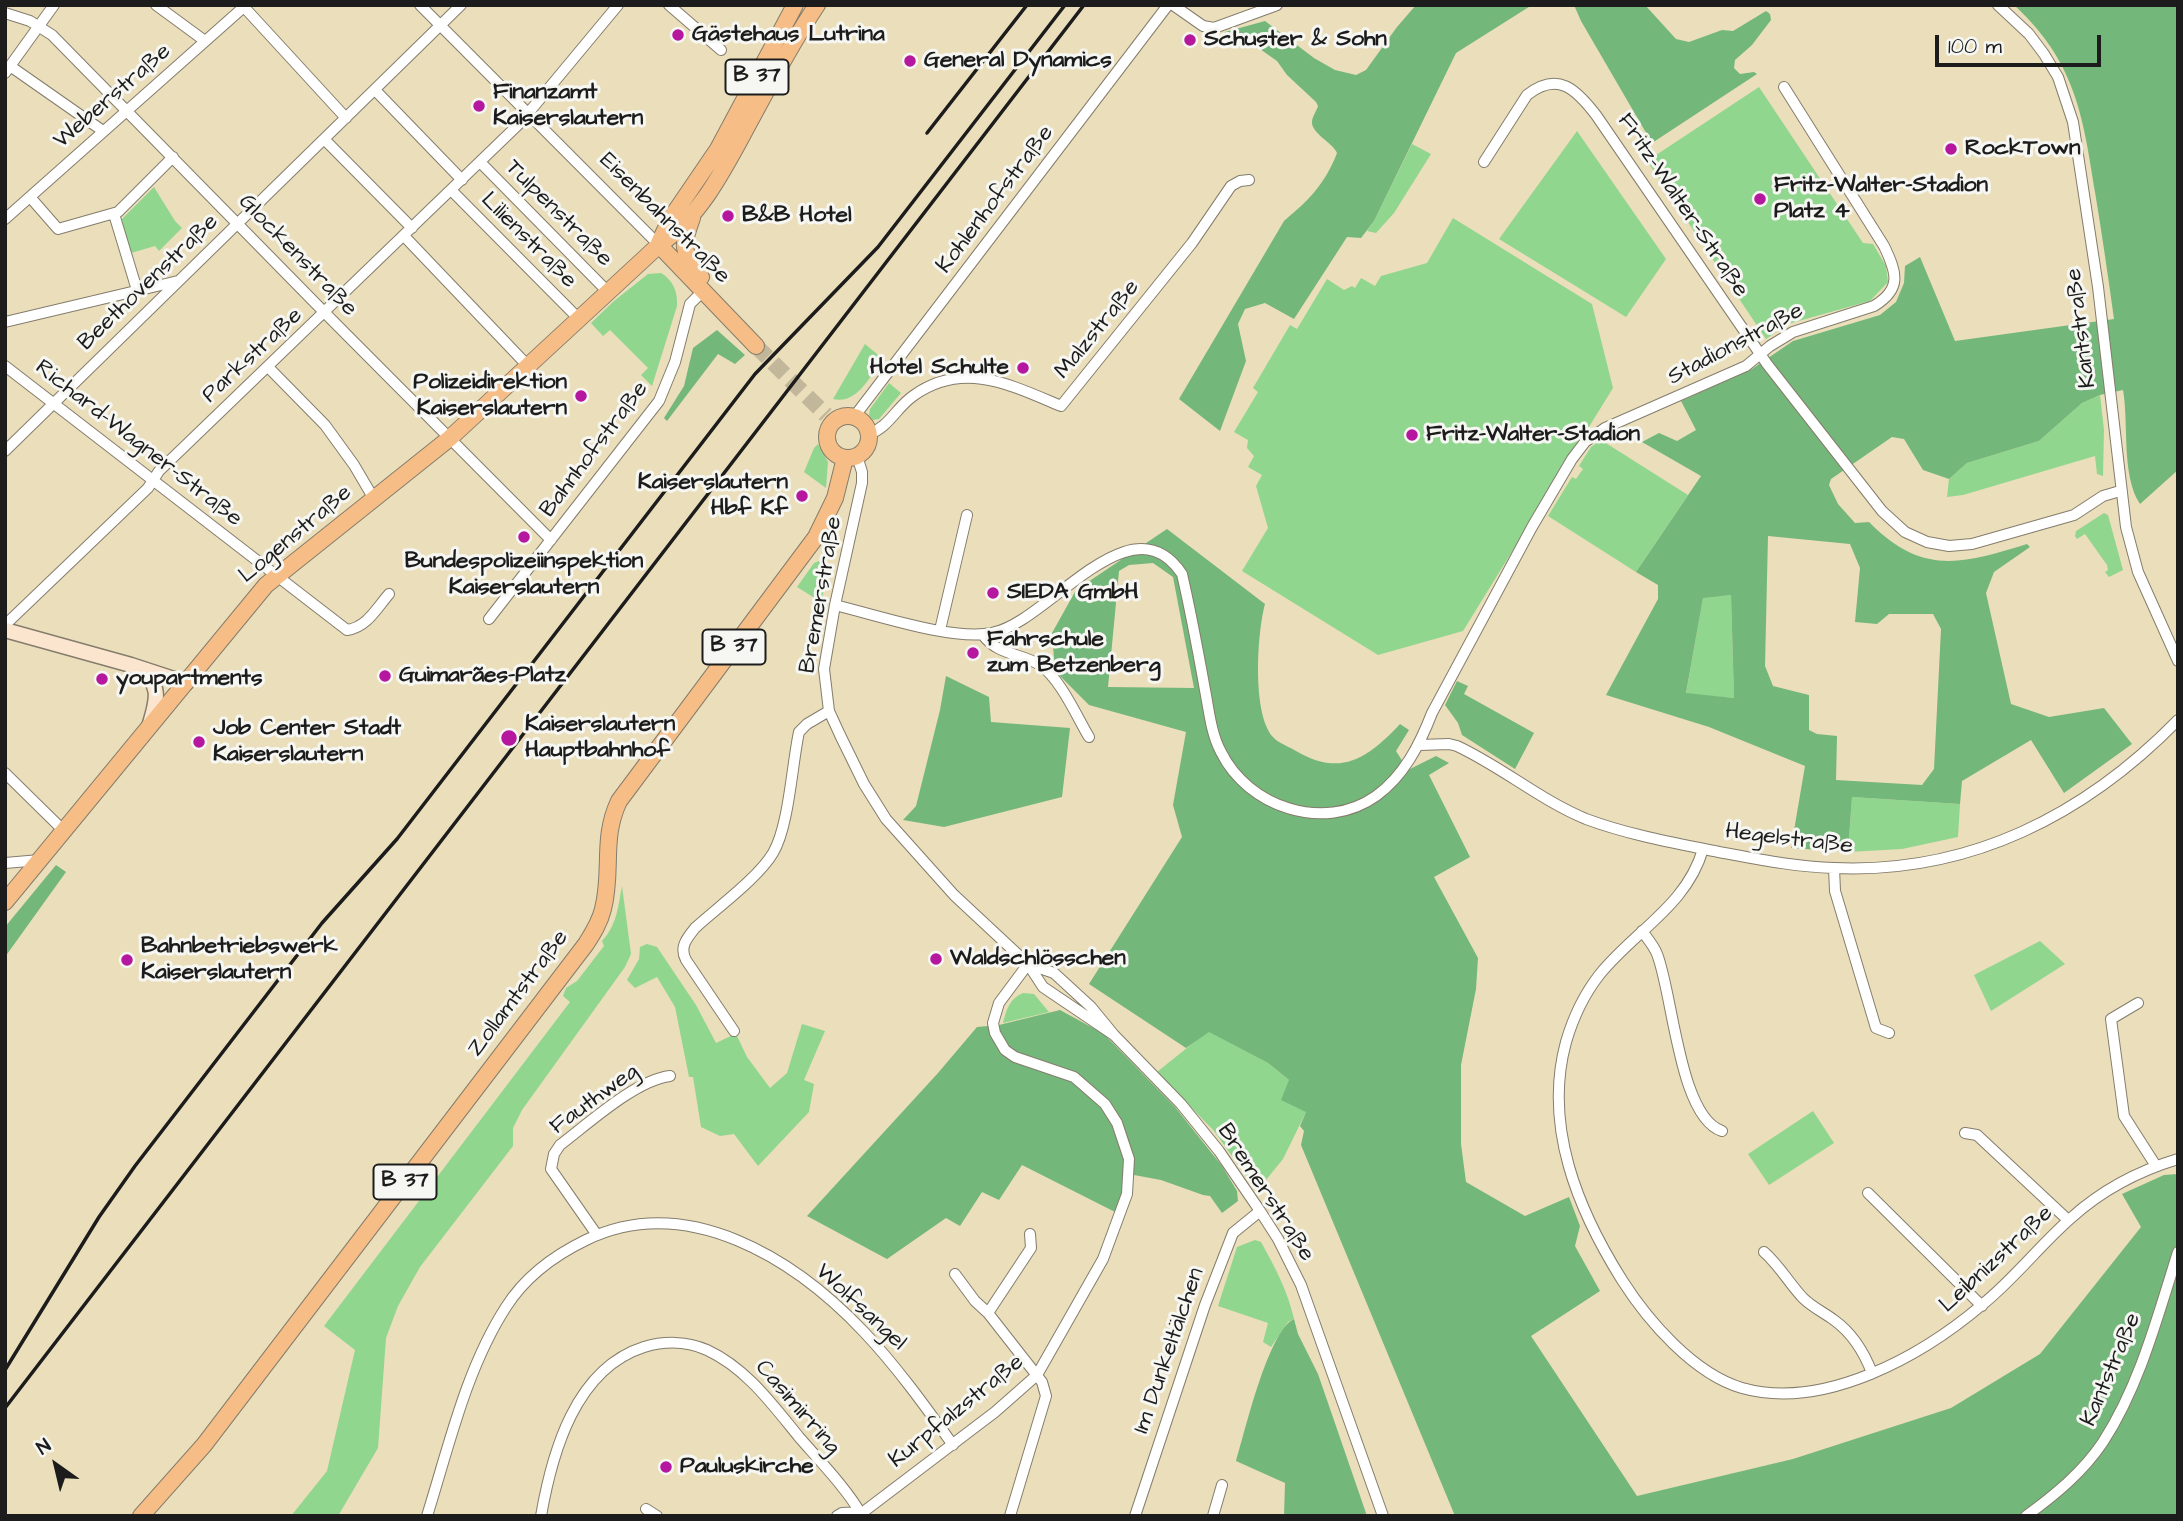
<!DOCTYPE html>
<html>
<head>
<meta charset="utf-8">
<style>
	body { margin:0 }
	#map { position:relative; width:2183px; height:1521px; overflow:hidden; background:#ebdebb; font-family:"Architects Daughter",sans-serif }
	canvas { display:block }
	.frame { position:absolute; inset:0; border:7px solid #1c1c1c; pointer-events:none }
	.north { position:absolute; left:21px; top:1430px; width:70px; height:70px; -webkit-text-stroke:5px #f6f6f2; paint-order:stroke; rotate:326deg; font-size:19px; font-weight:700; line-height:28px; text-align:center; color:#1c1c1c }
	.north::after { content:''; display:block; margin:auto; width:24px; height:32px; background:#1c1c1c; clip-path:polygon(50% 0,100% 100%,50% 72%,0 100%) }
	.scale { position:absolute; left:1935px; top:35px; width:166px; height:32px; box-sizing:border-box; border:4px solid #1c1c1c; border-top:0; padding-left:9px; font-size:21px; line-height:24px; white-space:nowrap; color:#1c1c1c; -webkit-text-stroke:5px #f6f6f2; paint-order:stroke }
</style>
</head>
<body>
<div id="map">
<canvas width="2183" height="1521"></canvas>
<div class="frame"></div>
<div class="north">N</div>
<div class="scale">100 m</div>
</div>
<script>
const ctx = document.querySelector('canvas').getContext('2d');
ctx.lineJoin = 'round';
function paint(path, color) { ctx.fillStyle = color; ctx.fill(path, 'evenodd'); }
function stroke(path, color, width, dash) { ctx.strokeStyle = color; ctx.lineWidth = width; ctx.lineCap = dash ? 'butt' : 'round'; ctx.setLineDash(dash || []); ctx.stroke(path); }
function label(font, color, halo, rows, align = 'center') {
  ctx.font = font + ' "Architects Daughter",sans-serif'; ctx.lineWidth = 6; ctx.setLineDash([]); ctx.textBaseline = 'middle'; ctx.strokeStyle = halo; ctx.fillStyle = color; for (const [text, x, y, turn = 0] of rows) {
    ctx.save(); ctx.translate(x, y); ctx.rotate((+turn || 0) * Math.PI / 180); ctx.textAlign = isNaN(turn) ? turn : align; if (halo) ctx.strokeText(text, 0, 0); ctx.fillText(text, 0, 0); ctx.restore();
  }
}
paint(new Path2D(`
	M1759,87L1863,243L1873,244L1886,266L1888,282L1870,301L1788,324L1766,339L1647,161Z
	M1577,131L1666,259L1626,317L1499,239Z
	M1412,144L1431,154L1394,213L1376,233L1367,231L1374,221Z
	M154,187L175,221L182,228L159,251L155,246L131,253L120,221Z
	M1453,218L1592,304L1613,388L1463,631L1378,655L1242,571L1268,528L1256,486L1262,475L1248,467L1254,456L1247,448L1248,440L1234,432L1258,392L1253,388L1290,325L1297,329L1327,279L1344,290L1352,286L1355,288L1361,278L1375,286L1381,276L1427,263Z
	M661,273C673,280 678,292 677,306L652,386L641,375L648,368L610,330L603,336L591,323L614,301L648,274Z
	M865,344L883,359C870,376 857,405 833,399Z
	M889,383L901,393L879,419L873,420L869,415L870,409Z
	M2100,395L2104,430L2103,476L2097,474L2095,456L1963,495L1947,497L1949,479L1967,463L2039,441L2082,403Z
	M1601,440L1688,495L1636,572L1548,516L1572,477L1576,479L1583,469L1579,466L1591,447Z
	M818,444L828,462L826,488L804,472L814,448Z
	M2104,513L2108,515L2123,570L2109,577L2105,572L2108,570L2107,565L2085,534L2077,539L2075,536L2076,531Z
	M819,561L825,564L829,570L821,602L797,587L814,563Z
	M1731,595L1734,698L1686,694L1703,597Z
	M1852,797L1960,804L1958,837L1902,849L1848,852Z
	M622,886L631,954L625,967L522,1110L513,1128V1146L420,1267L398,1306L386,1338L378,1448L338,1516H291L327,1471L355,1350L324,1326L570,1002L563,996L566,988L577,981L604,946L602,941C617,925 618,907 622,886Z
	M2040,941L2065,964L1991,1011L1974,975Z
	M647,944L657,947L696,1005L716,1043L733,1035L737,1036L747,1057L770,1088L787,1073L802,1024L825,1031L804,1080L814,1084L809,1112L758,1166L734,1134L720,1136L701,1127L693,1077H689L675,1007L657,977L635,988L627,980L639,959L640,947Z
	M1023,993L1034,994L1049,1012L1003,1023C1006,1010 1010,998 1023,993Z
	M1208,1031L1268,1063L1289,1080L1306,1112L1283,1159L1257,1191L1214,1131L1157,1072Z
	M1813,1111L1834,1143L1769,1185L1748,1154Z
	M1255,1240L1261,1242C1275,1267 1288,1292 1294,1319L1288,1322L1271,1347L1263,1342L1268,1323L1218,1306L1237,1247Z`), '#90d68f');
paint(new Path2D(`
	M1416,5H1532L1456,53L1374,221L1361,238L1347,237L1294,319L1265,303L1245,309L1238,324L1246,361L1220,431L1179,399L1284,221C1309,200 1325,184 1337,153C1333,143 1311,133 1312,122C1312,117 1317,110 1318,106L1316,102L1287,75L1277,61L1260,49L1220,37L1225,32L1265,21L1314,58L1335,70L1356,75L1366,70L1397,27Z
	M1574,5H1645L1676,39L1689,42L1722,30L1733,31L1766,11L1770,14L1771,20L1752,45L1735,60L1734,68L1740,74L1754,72L1757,74L1652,143L1581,21Z
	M2014,5H2178V470L2140,504C2121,475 2129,424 2123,390L2100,395L2082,403L2039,441L1967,463L1949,479L1923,470L1904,439L1892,437L1831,479L1829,485L1838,504L1855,523L1869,522C1922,576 1962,564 2027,544L2030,547L1994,572L1986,593L2011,704L2049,717L2104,708L2132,744L2064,793L2031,740L1962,781L1960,804L1852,797L1848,852L1791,848L1805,766L1709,727L1606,695L1658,599V585L1636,572L1701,476L1642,442L1659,433L1677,441L1696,430L1681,401L1752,369L1793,341L1880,315L1896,302L1904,283L1905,266L1920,257L1955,341L2114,319C2108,276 2102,234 2095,192C2083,115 2075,61 2014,5ZM1768,536L1850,544L1860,568L1855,622L1877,624L1889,614H1933L1941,629L1934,769L1922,785L1836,780L1837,736L1817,734L1809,730V695L1773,686L1765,666ZM1731,595L1734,698L1686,693L1703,598Z
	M717,330L745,355L735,364L718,354L667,421L664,418L684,386L693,348Z
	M1167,529L1265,604C1257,633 1252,714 1273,737C1278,743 1290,747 1296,751C1342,778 1369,757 1400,724L1409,730L1396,751L1408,770L1436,756L1449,763L1429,775L1470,857L1434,877L1478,958L1476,989L1461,1065V1144L1466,1182L1525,1216L1569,1197L1580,1226L1575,1246L1600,1291L1531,1336L1637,1496L1793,1459L1951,1408L2040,1354L2141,1227L2122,1194L2164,1175L2178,1174V1516H1455L1301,1145L1304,1131L1300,1126L1306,1112L1281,1100L1289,1080L1268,1063L1209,1032L1186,1048L1089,984L1182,837L1173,805L1186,732L1089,705L1055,671L1052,633L1076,590ZM1153,563L1173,577L1194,688L1108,687L1119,571L1129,565Z
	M946,676L989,697L991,722L1070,728L1062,797L944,827L903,820L916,806L940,710Z
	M1457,681L1468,686L1464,694L1534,733L1515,769L1462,735L1458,723L1445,705Z
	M56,865L66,872L5,957V927Z
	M1060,1010L1104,1034L1175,1107L1222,1166L1237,1191L1238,1201L1222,1213L1210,1196L1203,1195L1161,1180L1134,1175L1123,1216L1022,1165L999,1200L982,1192L960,1226L946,1218L887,1259L807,1216L938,1073L977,1027L999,1025Z
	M1294,1319L1298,1334L1318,1374L1367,1516H1284L1285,1483L1236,1461C1245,1432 1268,1331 1294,1319Z`), '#74b77a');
stroke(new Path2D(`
	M756,346L826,415`), '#c2b79b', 16, [16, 8]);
const street = new Path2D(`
	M156,5L205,41
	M420,5L659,245
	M669,5L721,50
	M1173,5L1203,26L1214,28L1277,5
	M1998,5L2029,34L2044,54L2058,77L2073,122L2098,287L2126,527L2138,572L2178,661
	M244,7L346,118
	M5,13L30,21L52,35L325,313L551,540
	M10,66L103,131
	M5,73L54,5
	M375,90L462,180
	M324,139L412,228
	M480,162L609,293
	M1484,162L1527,95C1558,71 1576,89 1596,115L1767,364L1882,511L1905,532L1927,542L1949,546L1972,544L2074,515L2103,496L2120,491
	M451,190L579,319
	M30,197L58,229L118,212L173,157
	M114,214L137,290
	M5,219L246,5
	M404,236L528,366
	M5,322L178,281
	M5,366L347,630C367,627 376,609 389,594
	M268,367L325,425L354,465L374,499
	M854,417L1168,5
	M869,434C889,427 896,408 913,396C963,360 1011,385 1061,406L1192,243L1231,186L1240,181L1249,180
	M5,451L461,5
	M857,456L862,472V483L835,605L824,669L829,711L840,735L864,784L886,819L954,895L1028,964L1043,987L1114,1035
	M835,605C876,615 953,641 992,633C1049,622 1130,497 1182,574C1191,613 1198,651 1205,690C1209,710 1211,734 1221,752C1248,807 1324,833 1376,796C1404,776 1420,744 1432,713L1532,527L1572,459L1585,442L1605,428L1746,366L1770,346L1793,332L1874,306C1902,289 1897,273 1884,246L1784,87
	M489,619L659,401L675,362L690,304L703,291
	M5,625L148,488L159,471L520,123L618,5
	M940,630L967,515
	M983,635C997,655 1021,653 1040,665C1060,678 1077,717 1089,737
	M1419,745L1449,744L1457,746C1502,767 1540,800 1586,819C1629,835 1675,843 1719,852C1757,859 1796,867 1834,868C1970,874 2085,815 2178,720
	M5,773L64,831
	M1703,849C1687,905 1636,930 1600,974C1585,993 1573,1018 1566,1042C1543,1126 1578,1210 1622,1280C1648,1321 1694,1374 1742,1388C1824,1411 1922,1356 1983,1304C2015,1278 2040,1245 2071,1218C2102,1190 2138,1171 2178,1159
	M5,863L40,860
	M1834,868L1835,891L1876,1028L1889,1033
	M1642,931C1647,938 1654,946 1657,954C1673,994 1679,1117 1722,1131
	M1028,964L1054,973L1091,1007L1114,1035L1181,1104L1219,1151L1260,1211L1278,1239L1301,1285L1383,1516
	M2138,1003L2111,1019L2124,1116L2156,1166
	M734,1031L686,960C679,947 687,938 695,928C718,907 758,878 773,853C789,826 792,764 799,732L807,724L829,711
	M1965,1133L1977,1135L2068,1220
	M1868,1193L1982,1306
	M597,1235L551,1169L554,1154L560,1145C589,1123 636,1080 670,1076
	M1764,1252C1779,1265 1789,1283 1803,1298C1812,1307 1823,1312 1834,1320C1852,1333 1864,1352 1872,1373
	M955,1274L975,1301L988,1313
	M646,1509L657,1516
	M427,1516C449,1446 466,1369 506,1307C525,1277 555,1255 586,1240C687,1191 795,1259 864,1332C897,1367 925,1406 953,1445
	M541,1516C552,1453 575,1369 644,1347C664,1341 687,1341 707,1350C746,1368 772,1404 799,1437C818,1459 849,1491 862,1516
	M837,1516L842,1513L861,1512
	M858,1516L995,1412L1037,1375L1103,1259L1127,1194L1129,1159L1117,1123L1105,1104L1074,1077L1015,1057L1005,1050L995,1033L993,1023L999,1003L1028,964
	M1010,1516L1046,1396L1042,1382L988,1313L1031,1248L1030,1234
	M1135,1516L1205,1305L1233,1233L1260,1211
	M1213,1516L1222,1485
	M2026,1516C2055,1495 2083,1472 2103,1442C2140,1385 2158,1315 2178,1252`);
const secondary = new Path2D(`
	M5,630L131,665L186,683
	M138,669C164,685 156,702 149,727`);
const primary = new Path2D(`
	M692,218C680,251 683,249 701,277
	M659,243L671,218L718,149L795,5
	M659,245L756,346
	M827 437a21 21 0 1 1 42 0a21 21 0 1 1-42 0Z
	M5,902L266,585L450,438L659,245C702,215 725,167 750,121C771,82 792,42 817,5
	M141,1516L204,1445L586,944C593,933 600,922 603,909C613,870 601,839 619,801L816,537L835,498L845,458`);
stroke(street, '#847d6c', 12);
stroke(secondary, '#847d6c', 17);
stroke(primary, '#847d6c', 18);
stroke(street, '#fff', 10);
stroke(secondary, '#fbe5cf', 14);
stroke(primary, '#f6be86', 16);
stroke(new Path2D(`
	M927,133L1027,5
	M5,1370L99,1217L135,1166L322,923L397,839L755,374L878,247L1065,5
	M5,1408L1084,5`), '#1c1c1c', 3.5);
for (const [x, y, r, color] of [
	[678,35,7,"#b5179e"],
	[1190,40,7,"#b5179e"],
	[910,61,7,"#b5179e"],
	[479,106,7,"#b5179e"],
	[1951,149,7,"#b5179e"],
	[1760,199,7,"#b5179e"],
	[728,216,7,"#b5179e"],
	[1023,368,7,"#b5179e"],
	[581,396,7,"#b5179e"],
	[1412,435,7,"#b5179e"],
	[802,496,7,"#b5179e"],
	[524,537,7,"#b5179e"],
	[993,593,7,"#b5179e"],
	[973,653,7,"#b5179e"],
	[385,676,7,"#b5179e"],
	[102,679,7,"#b5179e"],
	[509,738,9,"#b5179e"],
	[199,742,7,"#b5179e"],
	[936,959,7,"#b5179e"],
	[127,960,7,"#b5179e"],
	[666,1467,7,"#b5179e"]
]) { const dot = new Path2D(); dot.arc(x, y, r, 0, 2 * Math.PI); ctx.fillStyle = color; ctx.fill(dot); stroke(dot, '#f6f6f2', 2.5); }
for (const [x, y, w] of [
	[757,77,63],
	[734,647,63],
	[405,1182,63]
]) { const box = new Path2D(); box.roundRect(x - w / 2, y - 17.5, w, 35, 5); ctx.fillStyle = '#f6f6f2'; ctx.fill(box); stroke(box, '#1c1c1c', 2); }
label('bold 21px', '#1c1c1c', null, [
	["B 37",757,77],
	["B 37",734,647],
	["B 37",405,1182]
]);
label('bold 23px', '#1c1c1c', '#f6f6f2', [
	["Gästehaus Lutrina",692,35],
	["Schuster & Sohn",1204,40],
	["General Dynamics",924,61],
	["Finanzamt",493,93],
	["Kaiserslautern",493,119],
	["RockTown",1965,149],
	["Fritz-Walter-Stadion",1774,186],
	["Platz 4",1774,212],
	["B&B Hotel",742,216],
	["Hotel Schulte",1009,368,"right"],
	["Polizeidirektion",567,383,"right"],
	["Kaiserslautern",567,409,"right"],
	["Fritz-Walter-Stadion",1426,435],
	["Kaiserslautern",788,483,"right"],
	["Hbf Kf",788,509,"right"],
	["Bundespolizeiinspektion",524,562,"center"],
	["Kaiserslautern",524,588,"center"],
	["SIEDA GmbH",1007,593],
	["Fahrschule",987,640],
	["zum Betzenberg",987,666],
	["Guimarães-Platz",399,676],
	["youpartments",116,679],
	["Kaiserslautern",525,725],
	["Hauptbahnhof",525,751],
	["Job Center Stadt",213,729],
	["Kaiserslautern",213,755],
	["Bahnbetriebswerk",141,947],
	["Kaiserslautern",141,973],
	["Waldschlösschen",950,959],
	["Pauluskirche",680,1467]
], 'left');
label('23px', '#1c1c1c', '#f6f6f2', [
	["Weberstraße",113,97,-41],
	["Kohlenhofstraße",996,200,-53],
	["Fritz-Walter-Straße",1682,206,56],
	["Tulpenstraße",558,214,45],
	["Eisenbahnstraße",664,219,45],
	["Lilienstraße",528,241,45],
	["Glockenstraße",297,256,46],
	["Beethovenstraße",149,283,-44],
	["Kantstraße",2082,328,-97],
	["Malzstraße",1098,330,-51],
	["Stadionstraße",1736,345,-28],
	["Parkstraße",253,356,-43],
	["Richard-Wagner-Straße",138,444,38],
	["Bahnhofstraße",595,450,-53],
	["Logenstraße",296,535,-40],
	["Bremerstraße",822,595,-80],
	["Hegelstraße",1789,840,7],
	["Zollamtstraße",519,994,-53],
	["Fauthweg",595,1100,-36],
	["Bremerstraße",1265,1193,57],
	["Leibnizstraße",1997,1260,-43],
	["Wolfsangel",860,1308,43],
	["Im Dunkeltälchen",1170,1351,-71],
	["Kantstraße",2112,1370,-67],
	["Casimirring",797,1408,49],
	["Kurpfalzstraße",957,1412,-39]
]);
</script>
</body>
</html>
